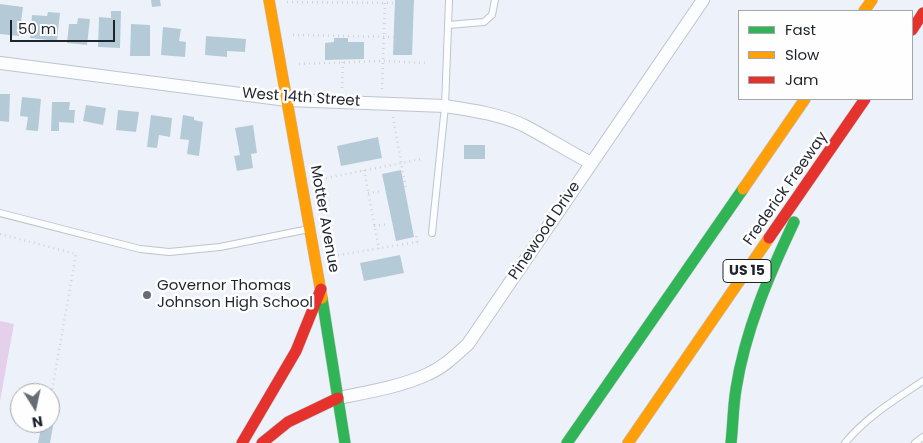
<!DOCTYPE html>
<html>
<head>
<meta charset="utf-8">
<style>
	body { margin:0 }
	#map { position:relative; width:923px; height:443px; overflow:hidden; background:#edf2fa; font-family:Poppins,sans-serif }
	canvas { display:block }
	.legend { position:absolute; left:738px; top:10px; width:175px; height:90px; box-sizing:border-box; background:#fefefe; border:1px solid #a4a7aa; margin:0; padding:6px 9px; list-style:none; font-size:15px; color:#1e242c }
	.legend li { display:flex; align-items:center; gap:10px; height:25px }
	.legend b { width:25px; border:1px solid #a4a7aa }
	.north { position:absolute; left:10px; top:383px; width:50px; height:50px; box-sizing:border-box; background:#fefefe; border:1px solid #a4a7aa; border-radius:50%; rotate:170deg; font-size:14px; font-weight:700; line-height:20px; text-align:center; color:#1e242c }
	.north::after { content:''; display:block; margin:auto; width:18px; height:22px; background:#666c74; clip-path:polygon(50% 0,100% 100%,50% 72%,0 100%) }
	.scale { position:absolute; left:10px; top:20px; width:105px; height:22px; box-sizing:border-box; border:2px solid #1e242c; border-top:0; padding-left:6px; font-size:15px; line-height:18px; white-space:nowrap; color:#1e242c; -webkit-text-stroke:4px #fefefe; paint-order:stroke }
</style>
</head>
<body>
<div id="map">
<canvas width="923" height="443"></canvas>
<ul class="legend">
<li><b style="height:6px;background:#30b455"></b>Fast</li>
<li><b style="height:6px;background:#ff9f0a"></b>Slow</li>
<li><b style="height:6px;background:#e5322d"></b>Jam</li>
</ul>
<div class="north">N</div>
<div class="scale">50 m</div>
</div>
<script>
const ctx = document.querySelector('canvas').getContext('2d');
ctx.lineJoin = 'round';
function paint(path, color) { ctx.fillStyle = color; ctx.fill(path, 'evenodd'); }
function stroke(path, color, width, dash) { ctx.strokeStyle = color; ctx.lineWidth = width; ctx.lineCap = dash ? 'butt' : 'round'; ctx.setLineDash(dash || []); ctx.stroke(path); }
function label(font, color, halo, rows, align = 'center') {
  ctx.font = font + ' Poppins,sans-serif'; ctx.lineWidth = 5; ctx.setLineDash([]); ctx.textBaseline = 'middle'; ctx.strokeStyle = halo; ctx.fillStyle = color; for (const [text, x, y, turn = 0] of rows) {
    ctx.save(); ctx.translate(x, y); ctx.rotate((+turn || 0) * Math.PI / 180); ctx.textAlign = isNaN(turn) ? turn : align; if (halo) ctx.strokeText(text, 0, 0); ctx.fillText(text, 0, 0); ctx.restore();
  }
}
paint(new Path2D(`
	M0,321L14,324L0,401Z`), '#e4d0eb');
paint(new Path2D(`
	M151,0H160L161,6L152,7Z
	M395,0H414L412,55H393Z
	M0,4L23,7L19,36L0,34Z
	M111,11H121L120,48L98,47L99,17L111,18Z
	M48,12L60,13L57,41L30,38L32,15L47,16Z
	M78,18L90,19L87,45L67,43L69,24H77Z
	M131,24L150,25V56H130Z
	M163,27L181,29L179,41L186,42L185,57L161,55Z
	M206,36L246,39L245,52L227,51V57L205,55Z
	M334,38H348V42H364V59L325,60V43L334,42Z
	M0,94H10L9,122L0,121Z
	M22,97L41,99L38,131L26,130L28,117L20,116Z
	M52,102H70L69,110H75L74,123L59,122V131H51Z
	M86,105L106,108L103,125L83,121Z
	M118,110L139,112L136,132L116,130Z
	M151,115L172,118L170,137L159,135L157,148L147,147Z
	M183,115L194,117V120L203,122L199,156L187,154L189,140L180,139Z
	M253,125L257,153L251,154L253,168L237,171L234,156L240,155L235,128Z
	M378,137L382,158L341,166L337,146Z
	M464,145H485V159H464Z
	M401,170L414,237L396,241L382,174Z
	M400,255L404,273L364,281L360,263Z
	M50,420L54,421L50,443H38L42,423H50Z`), '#b4cbd7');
const lane = new Path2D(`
	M448,25L484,22L492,15L495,0
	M0,213L140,249L169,252L220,247L309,229
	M432,233L445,106L449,0
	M845,443C866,417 896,399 923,381
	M915,443L923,437`);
const street = new Path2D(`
	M0,63L287,100L445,106C471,110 499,114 523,125C546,137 568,151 591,163
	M338,398C368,392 400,387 428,374C444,367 456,355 468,344L703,0`);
const fast = new Path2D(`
	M322,298L345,443
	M567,443L743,189
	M731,443C733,425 733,407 736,389C745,331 769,275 794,222`);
const slow = new Path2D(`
	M269,0L322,298
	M864,11L872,0
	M743,189L805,99
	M628,443L769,238`);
const jam = new Path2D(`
	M912,30L923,13
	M769,238L865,99
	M242,443L296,351L321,289
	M262,443L288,422L338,398`);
stroke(lane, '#bfc4cc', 8);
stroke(street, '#bfc4cc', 14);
stroke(fast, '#bfc4cc', 12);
stroke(slow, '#bfc4cc', 12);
stroke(jam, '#bfc4cc', 12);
stroke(new Path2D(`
	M287,2L395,3
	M293,35L394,37
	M299,64L383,61L427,63
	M342,88L343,59
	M382,89L385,0
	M393,117L406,189
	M364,170L379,249
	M321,179L422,159
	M368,193L381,191
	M374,226L389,224
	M0,234L76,254L50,402
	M333,256L417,242L416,233`), '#d1d3d5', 2.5, [1, 4]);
stroke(lane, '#fcfdfe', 6);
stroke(street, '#fcfdfe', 12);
stroke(fast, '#30b455', 11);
stroke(slow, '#ff9f0a', 11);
stroke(jam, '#e5322d', 11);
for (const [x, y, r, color] of [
	[147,295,5,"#666c74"]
]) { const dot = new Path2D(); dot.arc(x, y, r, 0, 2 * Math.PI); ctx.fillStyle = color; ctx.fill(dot); stroke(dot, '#fefefe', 2); }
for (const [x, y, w] of [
	[747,271,48]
]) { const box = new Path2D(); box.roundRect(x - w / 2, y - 11.5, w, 23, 4); ctx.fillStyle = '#fefefe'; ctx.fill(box); stroke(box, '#1e242c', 1); }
label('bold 14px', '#1e242c', null, [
	["US 15",747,271]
]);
label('15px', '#1e242c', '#fefefe', [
	["West 14th Street",301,98,4],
	["Frederick Freeway",786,189,-55],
	["Motter Avenue",324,219,80],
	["Pinewood Drive",545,231,-56]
]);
label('15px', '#1e242c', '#fefefe', [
	["Governor Thomas",157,286],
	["Johnson High School",157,303]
], 'left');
</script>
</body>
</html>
